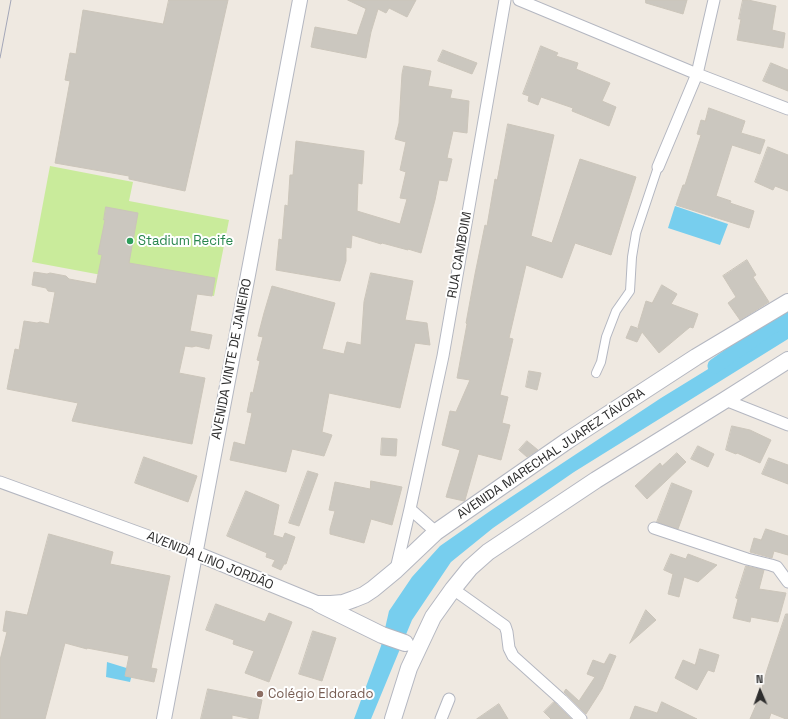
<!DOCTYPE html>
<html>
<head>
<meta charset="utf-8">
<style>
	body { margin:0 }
	#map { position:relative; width:788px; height:719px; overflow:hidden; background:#efe9e1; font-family:"Space Grotesk",sans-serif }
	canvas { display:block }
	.north { position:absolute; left:740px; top:671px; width:40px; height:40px; -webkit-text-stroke:3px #fff; paint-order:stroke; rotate:358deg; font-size:11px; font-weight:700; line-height:16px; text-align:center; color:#2e2e2e }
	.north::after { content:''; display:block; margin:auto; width:14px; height:18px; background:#2e2e2e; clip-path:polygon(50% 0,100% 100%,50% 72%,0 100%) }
</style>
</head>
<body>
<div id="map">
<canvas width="788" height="719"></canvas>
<div class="north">N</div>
</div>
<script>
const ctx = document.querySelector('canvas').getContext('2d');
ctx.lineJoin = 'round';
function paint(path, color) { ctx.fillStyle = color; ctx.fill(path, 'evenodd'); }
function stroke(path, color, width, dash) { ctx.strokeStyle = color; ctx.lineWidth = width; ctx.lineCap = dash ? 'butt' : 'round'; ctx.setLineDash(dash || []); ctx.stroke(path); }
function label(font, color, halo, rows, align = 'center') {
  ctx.font = font + ' "Space Grotesk",sans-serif'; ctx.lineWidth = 4; ctx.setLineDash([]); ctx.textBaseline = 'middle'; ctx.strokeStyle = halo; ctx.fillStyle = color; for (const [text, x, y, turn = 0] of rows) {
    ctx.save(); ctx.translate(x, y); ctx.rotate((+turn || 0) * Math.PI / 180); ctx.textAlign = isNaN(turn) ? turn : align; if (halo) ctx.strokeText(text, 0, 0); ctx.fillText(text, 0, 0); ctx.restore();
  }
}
paint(new Path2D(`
	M50,166L133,182L129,201L229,220L214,296L32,262Z`), '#c9eb9b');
paint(new Path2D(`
	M675,206L728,224L720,245L668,228Z
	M788,320V339L574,472L493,528L451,562L412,620L371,719H354L381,646L389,611L412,577L440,546L493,509L661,398Z
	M107,662L133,670L130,682L106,677Z`), '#77ceee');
stroke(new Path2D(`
	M715,366L769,328L788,319`), '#77ceee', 15);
const building = new Path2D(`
	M169,0H228L185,191L129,179V176L55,163L70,81L65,80L70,53L76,54L83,10L163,24Z
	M348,0H416L407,17L389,8L386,13L378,9L371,32L366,58L311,47L315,27L357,35L366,9Z
	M646,0H687L683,14L646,3Z
	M743,0H748L776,6L772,30L785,33L783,48L737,40L741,19H739Z
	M541,46L558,53L556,56L578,63L576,69L610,83L602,101L616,107L609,126L572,111L573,108L541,97L538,105L528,101L529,96L523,94Z
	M443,50L477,63L472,74L438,61Z
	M771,63L788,70V91L763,81Z
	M404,66L431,71L428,86L452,90L450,98L469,101L467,133L453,131L447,158L452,159L447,181L439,180L435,200L421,253L408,249V250L382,243L381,244L352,235L351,248L346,247V261L340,281L276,270L279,239L282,240L285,205L288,206L290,175H293L296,141L364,151L362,184L358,183L357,211L400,224L407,199L400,198L406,172L400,170L406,142L395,139L399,123L402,74Z
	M709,108L745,121L741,133L765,140L760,154L732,145L716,196L731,201L730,203L754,211L749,228L676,205L683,185H685L701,135L697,134L701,120L705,121Z
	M508,124L554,135L531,236L552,243L580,159L636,177L611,255L575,243L562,278L526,265L509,338L513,339L500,395L508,397L502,423L510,425L501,460L478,454L465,500L464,501L446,497L460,450L442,445L450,411L456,412L470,380L457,378L467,324L466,323L475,274L485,225L487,226L495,179L497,180Z
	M768,147L788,155V191L775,186L773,190L755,182Z
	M106,207L138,213L129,263L215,278L212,296L197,294L190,331L212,335L209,349L196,346L192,347L185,346L179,373L205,378L192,444L72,421L78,403L7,389L15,349L19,350L24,321L37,323L40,322L49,324L55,292L48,291L46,288L32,285L34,272L47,274L50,273L66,276L69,279L96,284L102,255L98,254L105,220H104Z
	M747,260L756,275L753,277L769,302L740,320L728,303L736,297L723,276Z
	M371,273L413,281L405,320L427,323L430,345L415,343L400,408L329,393L322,432L332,435L324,456L292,449L286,472L230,460L234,442L245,445L252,413L247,412L251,392L253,393L260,361L257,360L263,337L258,336L264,313L272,286L335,303L322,349L344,354L347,342L361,345L364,302Z
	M662,285L677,294L671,304L698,314L693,328L690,327L659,353L642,332L637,342L626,338L631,326L640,329L638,327L646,301L652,303Z
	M529,371L541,373L537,390L526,387Z
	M732,426L750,430L771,440L760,463L737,453L736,454L726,450Z
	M382,438L397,439L396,456L381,455Z
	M527,441L538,450L527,457L519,450Z
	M698,446L714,454L708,467L691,459Z
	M677,453L686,462L647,499L635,486L660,463L662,466Z
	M144,457L197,476L188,502L135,483Z
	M769,458L788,465V484L762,474Z
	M308,471L318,474L299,526L289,523Z
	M371,481L402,487L392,525L371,519L364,543L330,534V529L335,511L329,510L335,482L370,489Z
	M672,483L692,491L678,529L657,522Z
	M246,491L279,505L273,535L283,538L285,533L295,537L286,564H284L281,570L272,566L275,560L266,557L267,553L227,536Z
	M766,529L788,536V555L774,551L772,558L750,552L754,538L761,540Z
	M49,534L113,552L110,564L170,576L151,668L157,669L154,682L125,676L129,656L87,648V649L65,643L45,719H0V660L7,632L3,631L6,611L27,615Z
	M671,554L686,559L688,554L717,565L698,582L684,577L679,597L668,594L673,574L664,570Z
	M746,566L764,570L759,589L786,593L778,622L751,617L750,622L733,618L738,599L736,598Z
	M216,604L265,622L269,613L292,622L269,682L245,673L254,651L233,644L234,640L206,630Z
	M646,610L656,620L630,643Z
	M786,614H788V719H786L771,713L769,719H750L757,703H758L767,670Z
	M313,631L336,638L322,681L299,674Z
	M700,649L719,655L714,672L708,670L697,690L675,678L683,660L695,665Z
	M610,654L616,656L602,689L586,714L564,692L566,689L579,701L595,677L587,674L593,660L604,664Z
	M208,689L262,700L258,719H252L232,715V719H201Z
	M554,702L571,719H551L544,712Z
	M662,702L697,719H630L635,706L657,713Z
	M499,704L508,719H477Z`);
paint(building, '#cbc7bf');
stroke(building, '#cbc5ba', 1);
const pedestrian = new Path2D(`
	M596,373L601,362L606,337L616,311L630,291L632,257L636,233L658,167`);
const minor = new Path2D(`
	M519,0L697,74L788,109
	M658,167L697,74L714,0
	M725,400L788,425
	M0,482L195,553
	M410,509L436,532
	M654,528L747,559L771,565L777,567L788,582
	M396,569L410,509L443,356L505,0
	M453,589L505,626L507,632L509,648L513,656L562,700L581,719
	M441,719L449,699`);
const tertiary = new Path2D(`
	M195,553L319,604
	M164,719L300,0`);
const secondary = new Path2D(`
	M319,604H331L343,603L354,599L364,595L373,589L396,570L436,532L567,441L696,357L788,302
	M321,605L382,635L405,643
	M393,719L409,668L433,617L453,589L470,568L488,552L596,480L725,400L788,360`);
stroke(pedestrian, '#b4b7c1', 10);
stroke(minor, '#b4b7c1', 13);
stroke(tertiary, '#b4b7c1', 16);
stroke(secondary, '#b4b7c1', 18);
stroke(pedestrian, '#fff', 8);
stroke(minor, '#fff', 11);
stroke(tertiary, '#fff', 14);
stroke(secondary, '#fff', 16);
stroke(new Path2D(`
	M0,58L11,0`), '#a3a6b8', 1);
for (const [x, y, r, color] of [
	[130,241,4,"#2e9e5b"],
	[260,694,4,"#8d6e63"]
]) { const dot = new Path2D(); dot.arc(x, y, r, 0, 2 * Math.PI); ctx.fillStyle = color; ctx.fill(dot); stroke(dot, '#fff', 1.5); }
label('13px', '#27864d', '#fff', [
	["Stadium Recife",138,241]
], 'left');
label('13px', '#2e2e2e', '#fff', [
	["RUA CAMBOIM",460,255,-80],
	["AVENIDA VINTE DE JANEIRO",232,359,-79],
	["AVENIDA MARECHAL JUAREZ TÁVORA",551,454,-34],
	["AVENIDA LINO JORDÃO",210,561,22]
]);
label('13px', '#785e54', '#fff', [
	["Colégio Eldorado",268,694]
], 'left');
</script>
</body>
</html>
